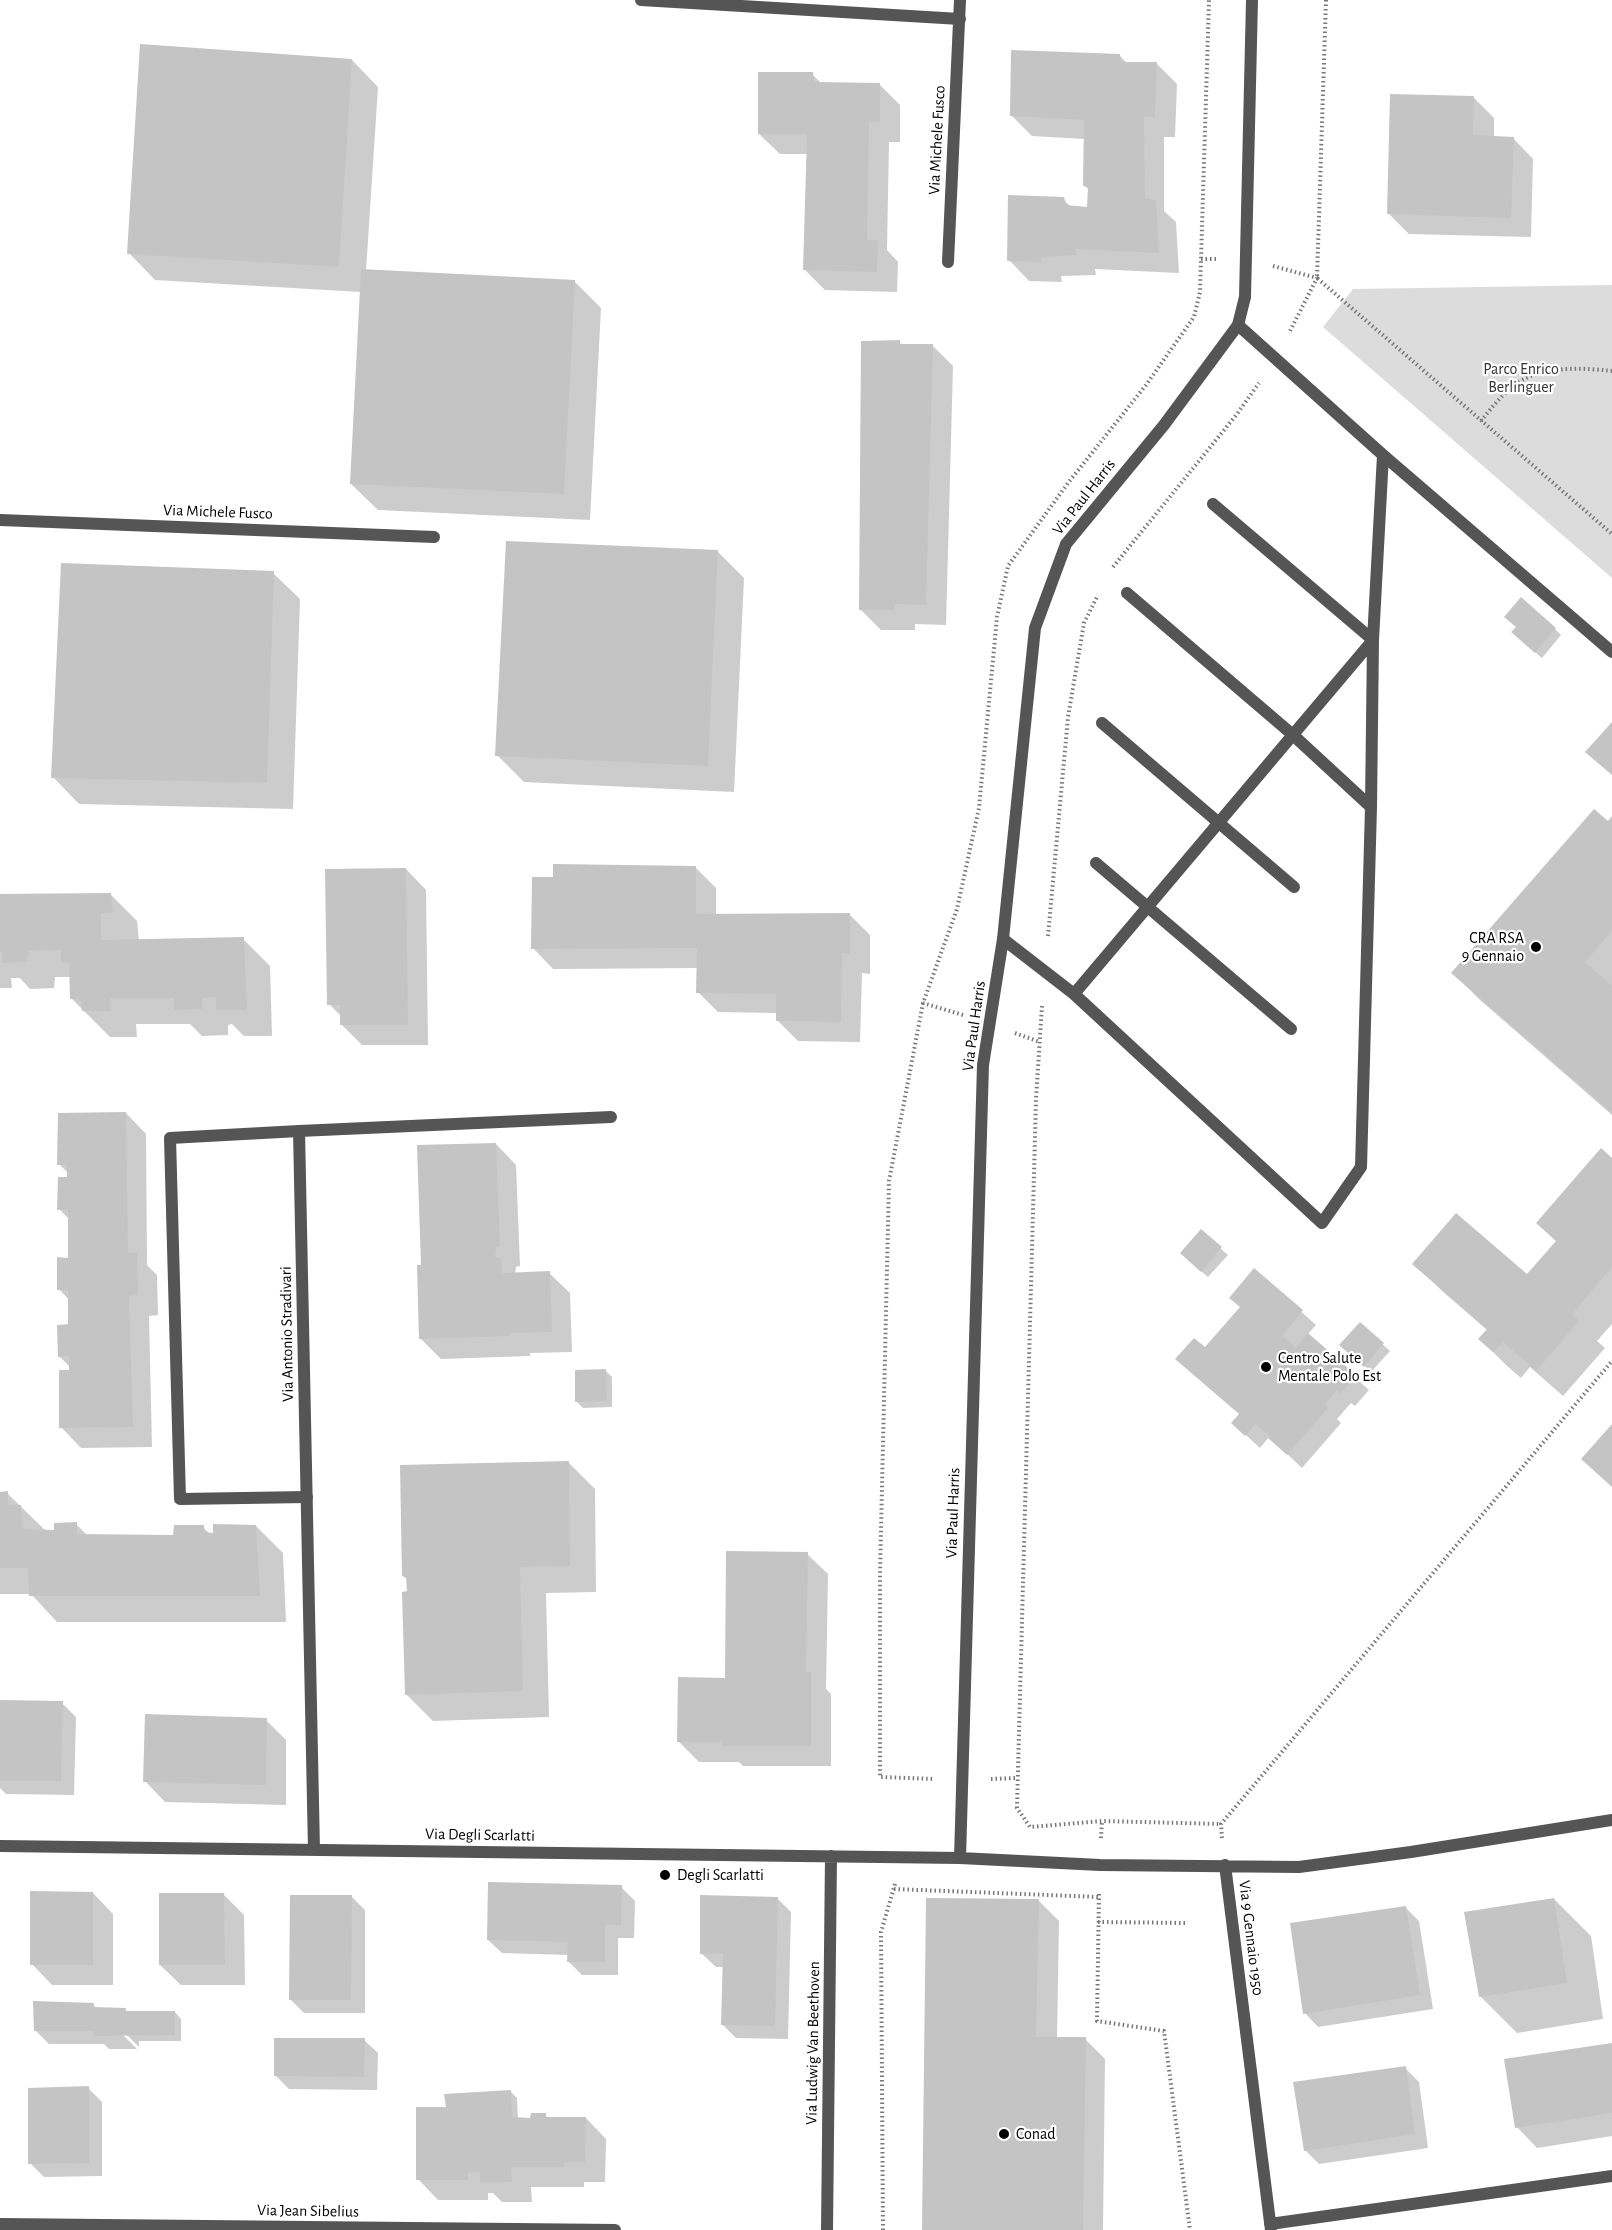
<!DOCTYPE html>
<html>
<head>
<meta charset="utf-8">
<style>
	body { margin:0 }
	canvas { display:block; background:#fff }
</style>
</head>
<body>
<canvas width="1612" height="2230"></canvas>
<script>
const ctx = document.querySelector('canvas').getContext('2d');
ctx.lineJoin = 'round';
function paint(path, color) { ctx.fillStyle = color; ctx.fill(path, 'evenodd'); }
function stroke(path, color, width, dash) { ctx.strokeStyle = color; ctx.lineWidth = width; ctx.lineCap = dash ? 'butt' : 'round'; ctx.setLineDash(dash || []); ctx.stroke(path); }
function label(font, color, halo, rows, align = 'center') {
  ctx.font = font + ' "Alegreya Sans",sans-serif'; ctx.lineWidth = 4.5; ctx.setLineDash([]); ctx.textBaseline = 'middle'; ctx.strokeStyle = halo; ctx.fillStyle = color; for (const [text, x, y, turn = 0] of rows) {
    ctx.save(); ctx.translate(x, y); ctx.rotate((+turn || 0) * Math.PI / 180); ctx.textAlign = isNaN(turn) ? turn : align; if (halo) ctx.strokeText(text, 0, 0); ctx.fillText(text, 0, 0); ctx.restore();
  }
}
paint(new Path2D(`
	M1612,285V578L1323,327L1353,289Z`), '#dcdcdc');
paint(new Path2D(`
	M1120,56L1127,63L1157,64L1177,84L1175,137H1164V211L1176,222L1179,273L1095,269L1096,275L1061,276L1062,282L1029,281L1009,260L1063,199L1071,207L1089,208L1090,191L1085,186V139L1032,136L1011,115Z
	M352,60L378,87L366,271L574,281L601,308L590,520L378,510L351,484L361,292L155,280L129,253Z
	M812,74L822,84L880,85L900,105V142H889L887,250L898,262L897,292L825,290L805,270L808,154H780L759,134Z
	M1474,98L1494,118V138H1513L1533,159L1531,237L1409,234L1388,213Z
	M899,342L903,346L932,345L953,366L946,625L915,624V630H881L861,610Z
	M717,551L744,578L734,792L524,782L497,755Z
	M273,573L300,599L293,809L79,804L53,777Z
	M1555,629L1561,635L1542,658L1520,639Z
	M1612,819V1115L1480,1000L1453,973Z
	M695,867L716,888V915L849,914L870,935V974L862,973L860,1042L798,1041L777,1020V1013L718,1012L698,992V968L553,969L533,948L555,879Z
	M406,869L426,890L428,1045H362L342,1025V1017L329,1004Z
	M111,895L137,921L139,941L243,939L270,966L272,1036H244L232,1024L228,1025V1035L202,1036L190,1024H136L137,1037H110L71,998V977H55L54,988L30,989L20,978H11L12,988H0V896Z
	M126,1113L146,1134L147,1265L157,1275L158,1315L149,1316L152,1447L81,1448L61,1427L70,1367L59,1356L70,1325L69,1300L59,1289L70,1259L69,1219L59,1209L69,1174L59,1164Z
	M496,1144L516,1165L520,1266L516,1267L515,1274L549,1273L570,1293L572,1352L530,1353V1356L441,1359L421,1339L423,1267Z
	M1612,1160V1324L1597,1341L1605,1348L1563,1396L1530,1367L1521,1378L1506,1365L1480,1339L1487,1330L1441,1290L1414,1263L1527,1277L1557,1242L1538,1223Z
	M1201,1231L1228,1255L1208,1277L1188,1260Z
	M1255,1270L1316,1325L1307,1335L1369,1390L1355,1406L1351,1403L1337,1419L1341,1423L1302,1468L1269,1437L1260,1448L1233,1423L1240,1415L1205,1349L1242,1308Z
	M1360,1324L1390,1351L1371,1372L1348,1351Z
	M605,1370L612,1377V1407L583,1408L576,1401Z
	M568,1462L595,1489L596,1592L546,1593L549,1717L433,1721L406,1694L408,1592V1580L403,1576Z
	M0,1493H7L46,1531H56L76,1524L88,1536H175L203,1527L210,1534L256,1526L283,1553L286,1622H57L31,1594H0Z
	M807,1554L828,1574L826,1689L831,1694V1766H743L739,1762H699L678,1741L726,1679Z
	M0,1701L62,1703L76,1717L74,1795L6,1794L0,1788Z
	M266,1720L286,1740V1805L165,1802L145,1781Z
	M621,1887L635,1901L634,1938H618V1975H582L568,1961L569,1955L502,1953L488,1940Z
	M93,1893L113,1914V1985H52L32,1964Z
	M224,1895L244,1915L245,1985H181L160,1965Z
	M351,1896L365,1910V2013H304L290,1999Z
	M777,1898L791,1912L788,2039L736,2038L722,2024L724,1967H716L702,1954Z
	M1554,1899L1591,1936L1603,2019L1517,2033L1480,1996Z
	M1038,1900L1059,1921L1057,2038L1085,2039L1105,2059L1103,2230H924Z
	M1406,1908L1419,1921L1433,2009L1318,2027L1305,2013Z
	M93,2004L97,2009H125L128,2012H175L181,2019V2041H139V2047L121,2029L119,2031L137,2049H109L104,2044H49L35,2030Z
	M364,2040L378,2053L377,2090L289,2089L275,2075Z
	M1612,2044V2136L1537,2148L1517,2127Z
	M1405,2068L1419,2082L1428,2148L1319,2164L1305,2150Z
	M88,2088L102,2102V2176L44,2177L30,2163Z
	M510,2091L517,2098L518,2119H532L545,2115L549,2119L586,2118L606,2139L605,2182H584V2187H531L532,2202H502L493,2193H488V2200H438L418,2179L447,2109Z`), '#0003');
paint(new Path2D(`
	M140,44L352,59L339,267L127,254Z
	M1011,50L1120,54L1121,62H1157L1155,117H1144L1145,198L1156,200L1159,253L1075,249L1077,255L1041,257L1042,262L1007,261L1008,195L1064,197L1066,205L1087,207L1088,187L1083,186L1084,120L1010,116Z
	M758,72H813L814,82L880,83V122H869L867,240H878L877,272L803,270L807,134H758Z
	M1390,94L1474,96L1473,135L1514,137L1511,218L1387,214Z
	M361,269L575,280L564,494L350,484Z
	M900,340V344H933L926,605L895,604V610H859L861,341Z
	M506,541L718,550L708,766L495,756Z
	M61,563L274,571L267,783L51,778Z
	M1521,597L1556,628L1535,653L1511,632L1516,627L1504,617Z
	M1612,722V775L1585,752Z
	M1594,809L1608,821L1612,816V931L1585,962L1612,986V1113L1451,973Z
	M553,864L696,866V914L850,913V954L842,953L841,1022L776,1021V994L696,993L697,948L531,949L532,877H553Z
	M406,868L408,1025H340V1005H327L325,869Z
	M111,893L113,913H101V940L244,937L247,1010H216V997L202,998V1009L174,1010V998H110L111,1011H82L81,999H70L69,963L61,962V950L29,951L27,962L2,963V952H0V894Z
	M126,1112L128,1253H137L138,1295L129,1296L133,1427L59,1428V1370H69V1356L58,1357L57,1325L68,1324V1290H57V1257L68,1258V1209L57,1210L58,1177H67V1165H57L58,1113Z
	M496,1143L500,1246L496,1247L495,1257L501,1258L502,1273L550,1271L552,1332L510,1333V1336L419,1339L417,1265H421L417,1145Z
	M1601,1148L1612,1158V1267L1572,1314L1579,1321L1536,1371L1503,1342L1493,1352L1478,1339L1487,1329L1412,1264L1456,1213L1527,1274L1556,1241L1536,1223Z
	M1201,1229L1222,1247L1201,1272L1180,1253Z
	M1254,1268L1303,1310L1282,1336L1296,1348L1308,1333L1356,1375L1340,1394L1337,1390L1325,1404L1328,1408L1287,1455L1268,1438L1270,1436L1255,1424L1245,1436L1231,1423L1239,1414L1175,1359L1194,1338L1205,1347L1240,1307L1229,1298Z
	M1360,1322L1384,1343L1364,1367L1339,1345Z
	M606,1369L607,1401L575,1402V1370Z
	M1612,1424V1487L1581,1459Z
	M569,1461L570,1566L520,1567L523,1691L405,1695L402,1592L407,1591L406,1577L402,1576L400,1465Z
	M8,1491V1505H21L23,1529L54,1530V1523L77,1522V1534L173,1535L174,1525H204V1532L213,1533V1524L256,1525L260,1596H29L28,1568H0V1492Z
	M726,1551L808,1552L806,1672H811V1746H721V1742H677L678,1677L725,1678Z
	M0,1700L63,1701L61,1781H0Z
	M145,1714L267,1718L266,1785L143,1782Z
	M488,1882L622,1885L621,1925H605V1962H567L568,1942L487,1940Z
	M30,1891L93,1892V1965H30Z
	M159,1893H224L225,1965H159Z
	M290,1895H352L351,2000H289Z
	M700,1895L778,1897L775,2026L721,2025L723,1953L700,1954Z
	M926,1898L1039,1899L1036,2037H1086L1083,2230H922Z
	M1554,1898L1567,1983L1479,1997L1464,1912Z
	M1406,1906L1420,1995L1303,2014L1290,1923Z
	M33,2001L94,2003L93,2007L126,2008L125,2011H175V2035L94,2036V2031H34Z
	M274,2038H365L364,2077L274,2076Z
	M1612,2043V2113L1515,2128L1504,2059Z
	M1406,2066L1415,2134L1304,2151L1293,2082Z
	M89,2086V2163L28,2164V2088Z
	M511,2090L512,2117L530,2118L531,2113H546V2117H586L585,2162H564V2167H511L512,2182H480V2172L468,2173V2180H416V2107H446L444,2094Z`), '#c4c4c4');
stroke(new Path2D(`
	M1326,0L1317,278L1612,534
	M1201,259H1218
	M1273,266L1317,278L1289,333
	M1481,421C1493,406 1507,388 1524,379C1550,366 1585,368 1612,371
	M1113,567L1237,414L1259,383
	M1048,936L1068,717L1084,623L1098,595
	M923,1003L889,1181L880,1575V1777L935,1779
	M1042,1006L1036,1099L1017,1808L1030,1827L1102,1821L1221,1824
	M963,1015L923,1003L957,909L979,808L997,617L1008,566L1068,483L1146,385L1194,317L1200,292L1209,0
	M1015,1033L1040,1042
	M991,1779L1016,1778
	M1101,1838L1102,1821
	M1222,1838L1221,1824L1612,1361
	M894,1889L1099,1897
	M1099,1894L1097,2021L1164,2031L1190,2230
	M1098,1922L1187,1923
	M883,2230L881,1932L895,1884`), '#777', 4, [1.5, 3]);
stroke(new Path2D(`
	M1238,325L1383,455L1612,652
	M1127,593L1293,735L1371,807
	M1102,723L1294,887
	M1096,863L1291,1029
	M1003,939L1074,994L1322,1223L1361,1167L1371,807L1373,640L1383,455
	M1074,994L1373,640L1213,504
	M299,1131L170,1138L180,1499L307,1497`), '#555', 12);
stroke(new Path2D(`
	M641,0L960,19
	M948,262L960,0
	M0,520L434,537
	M0,1846L960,1858L1100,1865L1299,1867L1411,1852L1612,1820
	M314,1850L299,1131L611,1117
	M960,1858L983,1065L1003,939L1035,628L1066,544L1164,425L1238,325L1245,297L1252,0
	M1225,1865L1271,2230
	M0,2224L615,2230
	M1270,2224L1612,2176
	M827,2230L831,1856`), '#555', 12);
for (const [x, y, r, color] of [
	[1536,947,6,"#000"],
	[1266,1367,6,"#000"],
	[665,1875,6,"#000"],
	[1004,2134,6,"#000"]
]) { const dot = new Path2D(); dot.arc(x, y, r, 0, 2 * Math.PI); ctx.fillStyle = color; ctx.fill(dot); stroke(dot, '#fff', 2); }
label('16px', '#000', '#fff', [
	["Via Michele Fusco",937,140,-87],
	["Via Paul Harris",1084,497,-52],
	["Via Michele Fusco",218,512,2],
	["Via Paul Harris",974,1026,-82],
	["Via Antonio Stradivari",287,1334,-91],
	["Via Paul Harris",953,1513,-88],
	["Via Degli Scarlatti",480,1835,1],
	["Via 9 Gennaio 1950",1251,1938,83],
	["Via Ludwig Van Beethoven",813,2043,-89],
	["Via Jean Sibelius",308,2211,1]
]);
label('16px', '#333', '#fff', [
	["Parco Enrico",1521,369],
	["Berlinguer",1521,387]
]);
label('16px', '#000', '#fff', [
	["CRA RSA",1524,938,"right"],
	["9 Gennaio",1524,956,"right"],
	["Centro Salute",1278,1358],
	["Mentale Polo Est",1278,1376],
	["Degli Scarlatti",677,1875],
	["Conad",1016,2134]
], 'left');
</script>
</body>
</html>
